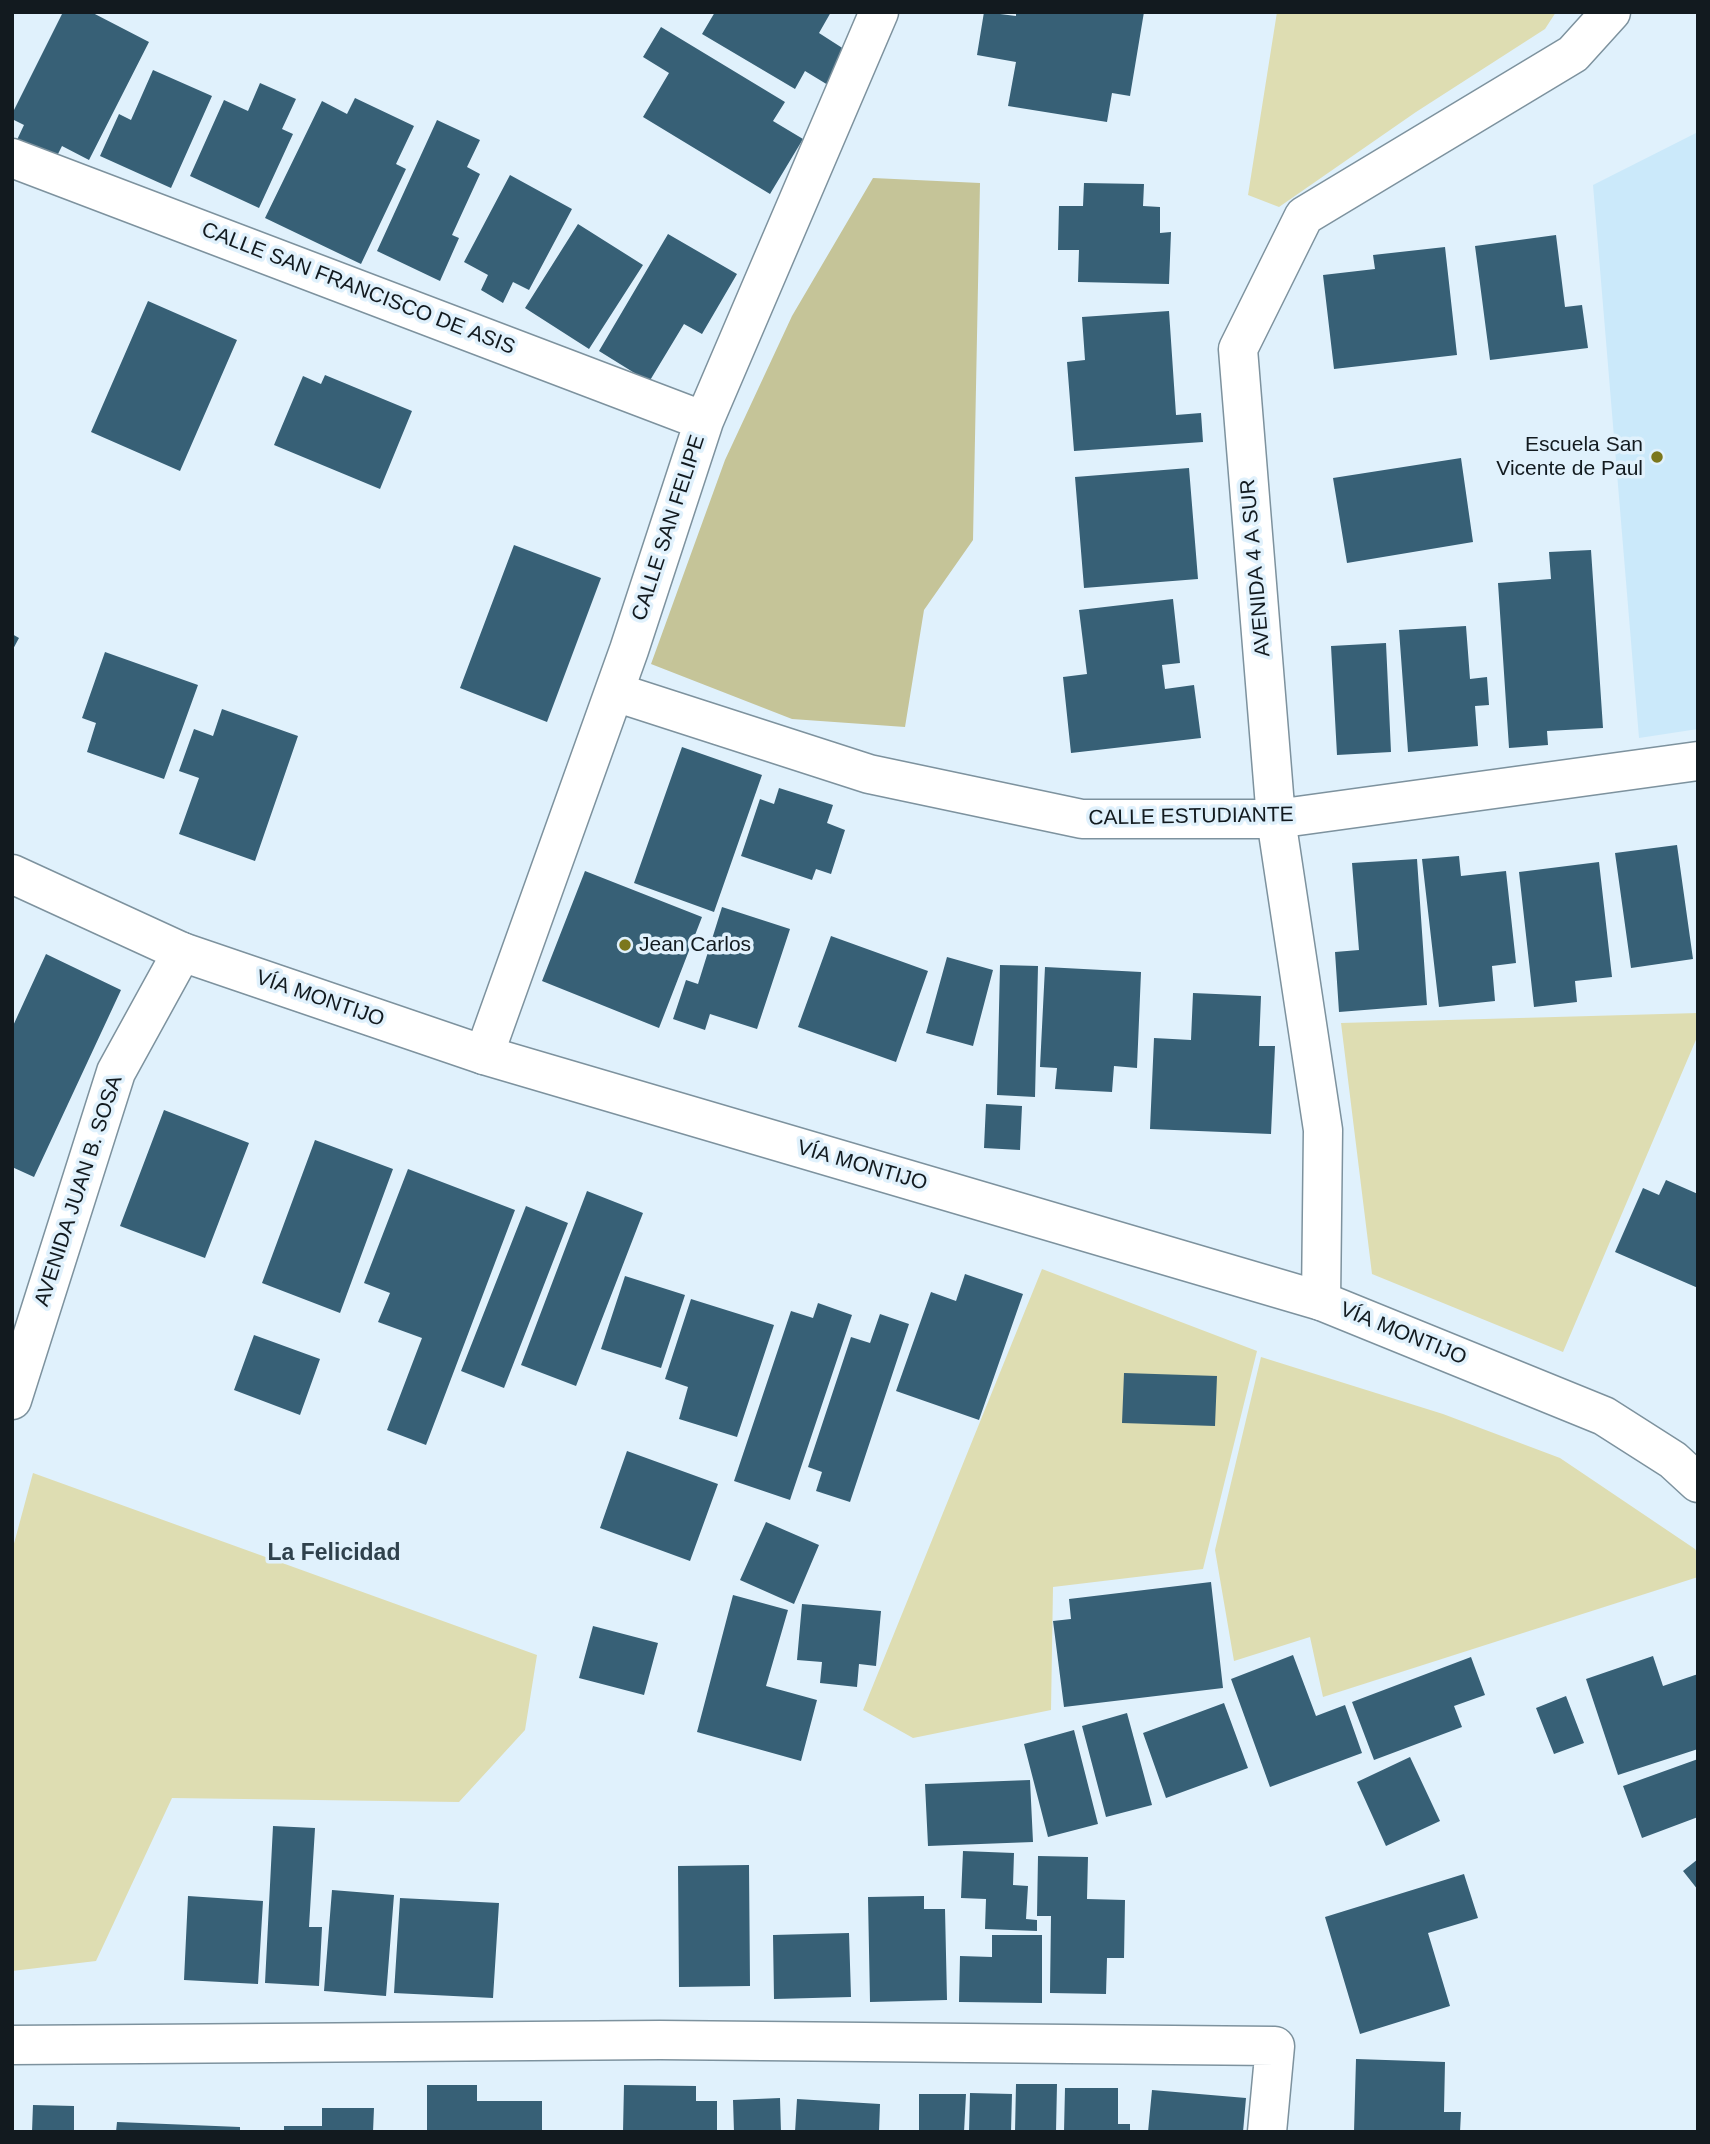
<!DOCTYPE html>
<html>
<head>
<meta charset="utf-8">
<style>
	body { margin:0 }
	#map { position:relative; width:1710px; height:2144px; overflow:hidden; background:#e0f1fc; font-family:Arial,sans-serif }
	canvas { display:block }
	.frame { position:absolute; inset:0; border:14px solid #121a1f; pointer-events:none }
</style>
</head>
<body>
<div id="map">
<canvas width="1710" height="2144"></canvas>
<div class="frame"></div>
</div>
<script>
const ctx = document.querySelector('canvas').getContext('2d');
ctx.lineJoin = 'round';
function paint(path, color) { ctx.fillStyle = color; ctx.fill(path, 'evenodd'); }
function stroke(path, color, width, dash) { ctx.strokeStyle = color; ctx.lineWidth = width; ctx.lineCap = dash ? 'butt' : 'round'; ctx.setLineDash(dash || []); ctx.stroke(path); }
function label(font, color, halo, rows, align = 'center') {
  ctx.font = font + ' Arial,sans-serif'; ctx.lineWidth = 7; ctx.setLineDash([]); ctx.textBaseline = 'middle'; ctx.strokeStyle = halo; ctx.fillStyle = color; for (const [text, x, y, turn = 0] of rows) {
    ctx.save(); ctx.translate(x, y); ctx.rotate((+turn || 0) * Math.PI / 180); ctx.textAlign = isNaN(turn) ? turn : align; if (halo) ctx.strokeText(text, 0, 0); ctx.fillText(text, 0, 0); ctx.restore();
  }
}
paint(new Path2D(`
	M1698,132V729L1639,738L1593,185Z`), '#cbe9fa');
paint(new Path2D(`
	M1277,12H1556L1545,29L1416,112L1279,207L1248,195Z
	M1698,1013V1035L1563,1352L1372,1274L1341,1023Z
	M1042,1269L1257,1351L1203,1569L1053,1587L1051,1710L913,1738L863,1710Z
	M1261,1357L1443,1414L1560,1458L1695,1549L1698,1554V1577L1323,1697L1310,1637L1234,1661L1215,1550Z
	M33,1473L537,1655L525,1730L459,1802L172,1798L96,1961L12,1971V1551Z`), '#deddb2');
paint(new Path2D(`
	M873,178L980,183L973,540L924,610L905,727L792,719L651,664L725,460L792,316Z`), '#c5c498');
paint(new Path2D(`
	M63,12H91L149,42L89,160L62,146L54,162L16,142L24,125L12,119V114Z
	M715,12H831L819,33L847,51L828,85L805,71L795,89L702,34Z
	M984,12L1016,16V12H1144L1130,96L1112,93L1107,122L1008,106L1016,62L977,55Z
	M661,27L785,102L773,121L803,139L770,194L643,117L669,73L643,57Z
	M153,70L212,96L171,188L100,156L119,114L131,120Z
	M260,83L296,99L282,129L293,134L259,208L190,176L224,100L248,111Z
	M355,98L414,126L396,164L406,169L361,264L265,218L322,101L347,114Z
	M437,120L480,140L467,167L480,174L452,235L459,238L440,281L377,251Z
	M510,175L572,209L529,290L513,282L503,303L481,290L488,275L464,262Z
	M1084,183L1144,184L1143,206L1160,207V233L1171,232L1169,284L1078,282L1079,250H1058L1059,206H1083Z
	M578,224L643,265L589,349L525,308Z
	M668,234L737,274L702,334L684,324L649,382L599,351Z
	M1556,235L1565,307L1582,305L1588,348L1490,360L1475,246Z
	M1445,247L1457,355L1334,369L1323,275L1375,269L1373,255Z
	M148,301L237,340L180,471L91,432Z
	M1169,311L1176,415L1201,413L1203,442L1074,451L1067,362L1085,360L1082,317Z
	M325,375L412,411L380,489L274,445L303,376L321,384Z
	M1461,458L1473,542L1347,563L1333,478Z
	M1189,468L1198,579L1084,588L1075,477Z
	M514,545L601,578L547,722L460,688Z
	M1591,550L1603,728L1547,731L1548,745L1509,748L1498,583L1551,579L1549,552Z
	M1173,599L1180,663L1162,665L1165,689L1194,685L1201,738L1071,753L1063,677L1087,674L1079,610Z
	M1466,626L1470,679L1487,677L1489,705L1475,706L1478,746L1408,752L1399,630Z
	M12,634L19,638L12,651Z
	M1386,643L1391,752L1337,755L1331,646Z
	M105,652L198,685L164,779L87,752L96,723L82,718Z
	M222,709L298,736L255,861L179,834L199,778L179,771L194,729L213,736Z
	M682,747L762,775L714,912L634,883Z
	M779,788L833,805L827,823L845,830L831,874L816,869L812,880L741,856L760,799L774,804Z
	M1677,845L1693,959L1631,968L1615,853Z
	M1459,856L1461,876L1506,871L1516,963L1492,966L1495,1001L1439,1007L1422,859Z
	M1417,859L1427,1005L1339,1012L1335,952L1359,950L1352,863Z
	M1599,862L1612,977L1575,981L1577,1002L1534,1007L1519,872Z
	M585,871L702,917L659,1028L542,981Z
	M722,907L790,929L757,1029L710,1014L705,1030L673,1019L686,980L698,984Z
	M831,936L928,971L896,1062L798,1027Z
	M46,954L121,990L34,1177L12,1167V1028Z
	M947,957L993,970L973,1046L926,1033Z
	M1000,965L1038,966L1035,1097L997,1095Z
	M1045,967L1141,972L1137,1068L1114,1066L1112,1092L1055,1089L1057,1068L1040,1067Z
	M1193,993L1261,996L1259,1046H1275L1271,1134L1150,1129L1154,1038L1191,1040Z
	M986,1104L1022,1106L1020,1150L984,1148Z
	M164,1110L249,1143L205,1258L120,1226Z
	M315,1140L393,1169L340,1313L262,1283Z
	M408,1169L515,1210L426,1445L387,1430L422,1338L378,1322L390,1293L364,1283Z
	M1666,1180L1698,1194V1288L1615,1252L1643,1188L1659,1195Z
	M587,1191L643,1213L576,1386L521,1365Z
	M526,1206L568,1223L504,1388L461,1371Z
	M965,1274L1023,1294L979,1420L896,1391L931,1292L956,1301Z
	M625,1276L685,1295L661,1368L601,1349Z
	M691,1299L774,1325L737,1437L679,1419L688,1387L665,1379Z
	M818,1303L852,1315L790,1500L734,1481L791,1311L813,1318Z
	M880,1314L909,1324L850,1502L816,1491L822,1472L808,1467L851,1337L870,1343Z
	M254,1335L320,1359L300,1415L234,1390Z
	M1124,1373L1217,1376L1215,1426L1122,1423Z
	M627,1451L718,1484L690,1561L600,1528Z
	M766,1522L819,1545L794,1604L740,1580Z
	M1211,1582L1223,1688L1064,1707L1053,1621L1071,1619L1069,1599Z
	M733,1595L788,1610L766,1686L817,1700L801,1761L697,1732Z
	M802,1604L881,1611L876,1666L859,1664L857,1687L820,1683L822,1662L797,1660Z
	M593,1626L658,1643L644,1695L579,1678Z
	M1293,1655L1316,1716L1345,1705L1362,1753L1270,1787L1231,1679Z
	M1653,1656L1663,1686L1698,1674V1749L1618,1775L1586,1679Z
	M1471,1657L1485,1695L1454,1706L1462,1727L1374,1760L1352,1702Z
	M1566,1696L1584,1743L1554,1754L1536,1708Z
	M1224,1703L1248,1768L1166,1798L1143,1733Z
	M1127,1713L1152,1805L1106,1817L1082,1726Z
	M1074,1730L1098,1824L1048,1837L1024,1744Z
	M1410,1757L1440,1821L1386,1846L1357,1782Z
	M1698,1759V1817L1642,1838L1623,1786Z
	M1030,1780L1033,1842L928,1846L925,1784Z
	M273,1826L315,1828L309,1927H322L319,1986L265,1983Z
	M963,1851L1014,1853L1013,1885L1028,1886L1026,1919L1037,1920V1931L985,1929L986,1899L961,1898Z
	M1038,1856L1088,1857L1087,1899L1125,1900L1124,1958H1107L1106,1994L1050,1993L1051,1916H1037Z
	M1698,1859V1890L1683,1871Z
	M749,1865L750,1986L679,1987L678,1866Z
	M1464,1874L1478,1918L1428,1933L1450,2006L1360,2034L1325,1917Z
	M332,1890L394,1895L386,1996L324,1991Z
	M188,1896L263,1901L258,1984L184,1980Z
	M924,1896V1909H945L947,2000L870,2002L868,1897Z
	M400,1898L499,1903L493,1998L394,1993Z
	M849,1933L851,1997L774,1999L773,1935Z
	M992,1935H1042V2003L959,2002L960,1956L992,1957Z
	M1356,2059L1445,2062L1444,2112H1461L1460,2132H1354Z
	M1016,2084H1057L1056,2132H1015Z
	M427,2085H477V2101H542V2132H427Z
	M624,2085L696,2086V2101H717V2132H623Z
	M1065,2088H1118V2124H1130V2132H1064Z
	M1152,2090L1246,2098L1243,2132H1148Z
	M970,2093L1012,2094L1011,2132H969Z
	M919,2094H966L964,2132H919Z
	M780,2098L781,2132H734L733,2100Z
	M797,2099L880,2104L879,2132H795Z
	M33,2105L74,2106V2132H32Z
	M322,2108H374L373,2132H284V2126H322Z
	M117,2122L240,2127V2132H116Z`), '#376076');
const minor = new Path2D(`
	M12,158L704,421
	M615,692L869,774L1082,819H1276L1698,761
	M484,1055L629,650L704,421L879,12
	M1321,1301L1323,1130L1276,819L1238,349L1304,216L1573,54L1611,12
	M12,2045L660,2040L1275,2046L1267,2132`);
const tertiary = new Path2D(`
	M12,1400L116,1072L182,952`);
const secondary = new Path2D(`
	M12,874L182,952L484,1055L1321,1301L1604,1416L1673,1460L1698,1483`);
stroke(minor, '#7d929e', 41);
stroke(tertiary, '#7d929e', 41);
stroke(secondary, '#7d929e', 41);
stroke(minor, '#fff', 38);
stroke(tertiary, '#fff', 38);
stroke(secondary, '#fff', 38);
for (const [x, y, r, color] of [
	[1657,457,7,"#7b771c"],
	[625,945,7,"#7b771c"]
]) { const dot = new Path2D(); dot.arc(x, y, r, 0, 2 * Math.PI); ctx.fillStyle = color; ctx.fill(dot); stroke(dot, '#e0f1fc', 2.5); }
label('21px', '#121a1f', '#e0f1fc', [
	["CALLE SAN FRANCISCO DE ASIS",358,289,21],
	["CALLE SAN FELIPE",669,528,-72],
	["AVENIDA 4 A SUR",1256,568,-95],
	["CALLE ESTUDIANTE",1191,817,-1],
	["VÍA MONTIJO",320,999,19],
	["VÍA MONTIJO",862,1166,16],
	["AVENIDA JUAN B. SOSA",79,1191,-72],
	["VÍA MONTIJO",1403,1334,22]
]);
label('21px', '#121a1f', '#e0f1fc', [
	["Escuela San",1643,445],
	["Vicente de Paul",1643,469],
	["Jean Carlos",639,945,"left"]
], 'right');
label('bold 23px', '#2f414c', '#e0f1fc', [
	["La Felicidad",334,1554]
]);
</script>
</body>
</html>
